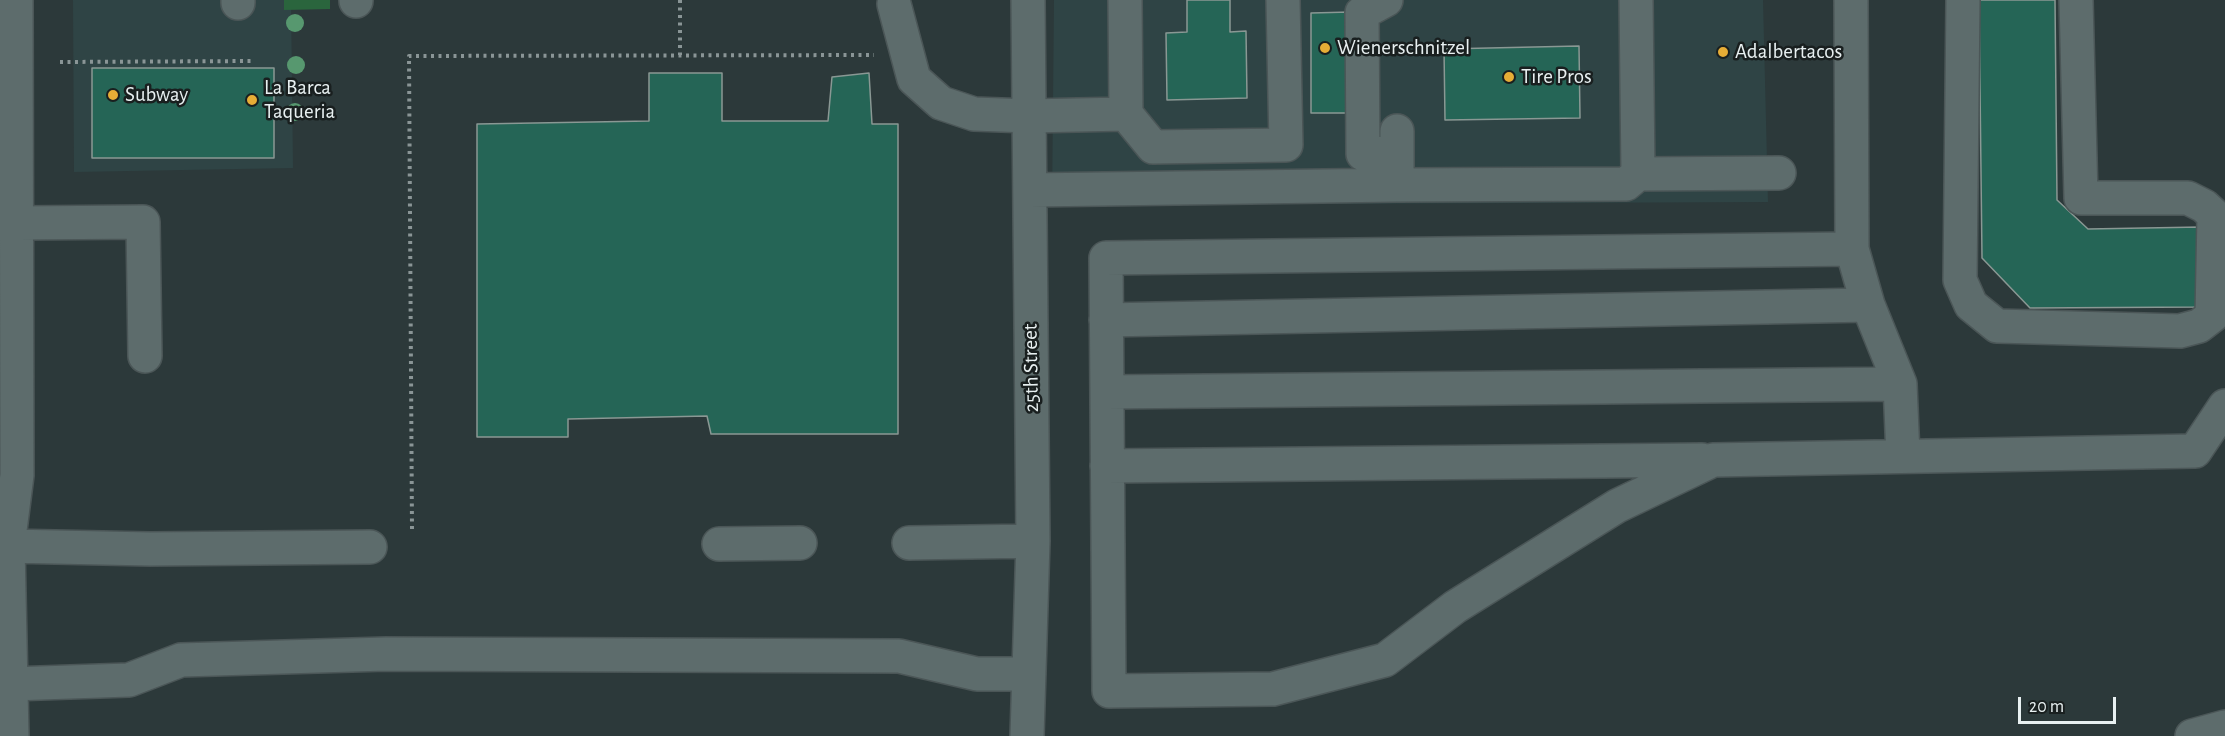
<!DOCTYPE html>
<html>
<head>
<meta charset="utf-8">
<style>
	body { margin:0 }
	#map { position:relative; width:2225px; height:736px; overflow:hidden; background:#2c393a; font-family:"Alegreya Sans",sans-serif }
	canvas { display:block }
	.scale { position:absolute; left:2018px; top:697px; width:98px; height:27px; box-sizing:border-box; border:3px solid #e8f0f1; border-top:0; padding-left:8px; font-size:18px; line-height:21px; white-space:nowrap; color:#e8f0f1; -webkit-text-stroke:4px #191f1f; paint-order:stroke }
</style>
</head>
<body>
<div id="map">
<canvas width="2225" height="736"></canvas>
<div class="scale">20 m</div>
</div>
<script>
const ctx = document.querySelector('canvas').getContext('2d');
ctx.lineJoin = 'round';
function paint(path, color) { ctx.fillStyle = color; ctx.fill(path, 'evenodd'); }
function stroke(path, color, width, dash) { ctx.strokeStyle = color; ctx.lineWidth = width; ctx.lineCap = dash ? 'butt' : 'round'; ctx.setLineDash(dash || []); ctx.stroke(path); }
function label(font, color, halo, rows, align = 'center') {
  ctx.font = font + ' "Alegreya Sans",sans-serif'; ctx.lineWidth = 5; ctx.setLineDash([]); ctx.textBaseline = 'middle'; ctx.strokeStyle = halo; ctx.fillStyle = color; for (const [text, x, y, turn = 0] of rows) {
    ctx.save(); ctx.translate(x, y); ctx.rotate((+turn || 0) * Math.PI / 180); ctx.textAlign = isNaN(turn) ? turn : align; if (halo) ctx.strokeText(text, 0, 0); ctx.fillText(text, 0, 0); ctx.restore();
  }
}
paint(new Path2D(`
	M73,0H291L293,168L74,172Z
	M1054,0H1763L1768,202L1052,205Z`), '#2f4445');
paint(new Path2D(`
	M284,0H330V9L284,10Z`), '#2a653d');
const building = new Path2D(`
	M1187,0H1230V32L1246,31L1247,98L1167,100L1166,33L1187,32Z
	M1979,0H2055L2057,200L2088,229L2201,227V307L2030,308L1982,258Z
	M1351,12V113H1311V13Z
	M1579,46L1580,118L1445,120L1444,49Z
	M92,68H274V158H92Z
	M649,73H722V121H828L832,77L869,73L872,124H898V434H711L707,416L568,419V437H477V124L649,121Z`);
paint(building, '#256556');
stroke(building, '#8a9894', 1.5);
const minor = new Path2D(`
	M238,0V3
	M356,0V1
	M1386,0L1362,13L1363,154L1397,153
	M1636,0L1638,174
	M1851,0L1852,249L1868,305L1900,384L1903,456
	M1963,0L1960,280L1971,305L1997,326L2180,331L2199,326L2212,316L2214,215L2204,206L2188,198H2081L2076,0
	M894,4L914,79L941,103L974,114L1029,116L1126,114L1125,0
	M1126,114L1153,147L1286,145L1283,0
	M1397,185L1626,184L1638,174L1779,173
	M1030,190L1397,185V131
	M18,223L143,222L145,356
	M1852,249L1106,258L1109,691L1273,689L1385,660L1455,607L1617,506L1713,460L2195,451L2225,406
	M1106,320L1868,305
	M1107,392L1900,384
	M1107,466L1702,460
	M909,543L1033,541
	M719,544L800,543
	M8,546L150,549L370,547
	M11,684L129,680L181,660L386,654L899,656L977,674H1029
	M12,736L8,546L17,475L16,0
	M1027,736L1033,541L1028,0
	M2192,736L2225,727`);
stroke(minor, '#4b5657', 36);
stroke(new Path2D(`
	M680,0V55
	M60,62L254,61
	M412,529L409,56L874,55`), '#8a9596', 4, [3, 4.5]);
stroke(minor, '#5d6c6c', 33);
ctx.fillStyle = '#57986f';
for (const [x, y] of [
	[295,23],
	[296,65],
	[295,112]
]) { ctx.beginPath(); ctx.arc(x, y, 9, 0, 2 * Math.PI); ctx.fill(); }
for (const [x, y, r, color] of [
	[1325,48,6,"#e6ad36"],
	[1723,52,6,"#e6ad36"],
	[1509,77,6,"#e6ad36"],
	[113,95,6,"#e6ad36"],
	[252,100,6,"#e6ad36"]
]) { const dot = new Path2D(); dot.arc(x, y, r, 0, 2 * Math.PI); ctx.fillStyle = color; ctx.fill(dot); stroke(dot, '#191f1f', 2); }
label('21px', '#e8f0f1', '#191f1f', [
	["Wienerschnitzel",1337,48],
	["Adalbertacos",1735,52],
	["Tire Pros",1521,77],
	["La Barca",264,88],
	["Taqueria",264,112],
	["Subway",125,95]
], 'left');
label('21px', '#e8f0f1', '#191f1f', [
	["25th Street",1031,368,-91]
]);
</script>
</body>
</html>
